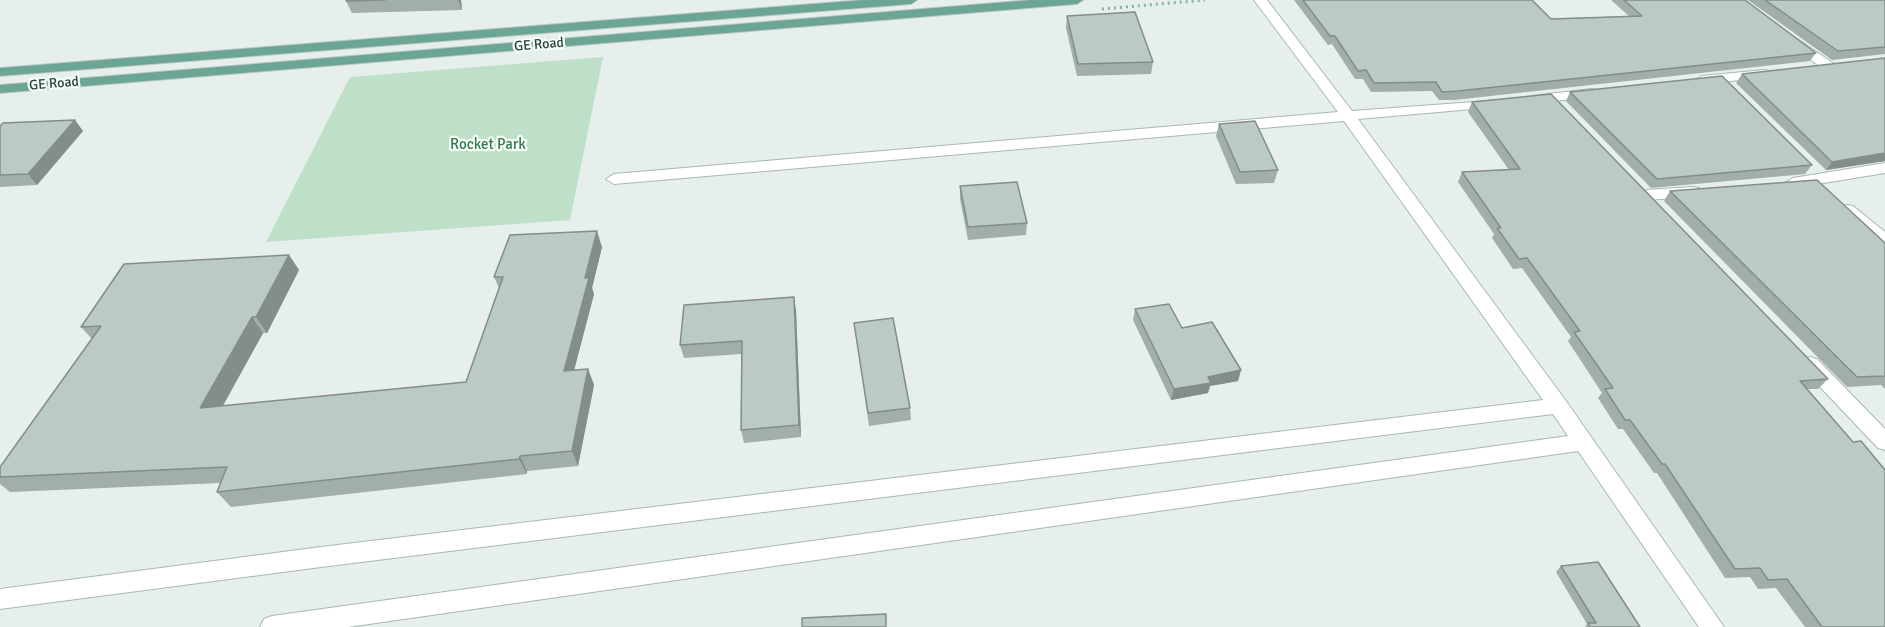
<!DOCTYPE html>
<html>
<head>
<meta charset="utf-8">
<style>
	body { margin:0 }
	canvas { display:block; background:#e6efeb }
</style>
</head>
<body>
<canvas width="1885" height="627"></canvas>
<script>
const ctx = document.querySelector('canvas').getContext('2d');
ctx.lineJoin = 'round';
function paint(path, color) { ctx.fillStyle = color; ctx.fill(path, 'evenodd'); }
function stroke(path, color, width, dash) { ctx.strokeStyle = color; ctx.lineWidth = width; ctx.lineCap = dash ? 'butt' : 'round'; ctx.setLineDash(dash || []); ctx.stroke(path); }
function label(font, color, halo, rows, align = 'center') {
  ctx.font = font + ' Signika,sans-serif'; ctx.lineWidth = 4.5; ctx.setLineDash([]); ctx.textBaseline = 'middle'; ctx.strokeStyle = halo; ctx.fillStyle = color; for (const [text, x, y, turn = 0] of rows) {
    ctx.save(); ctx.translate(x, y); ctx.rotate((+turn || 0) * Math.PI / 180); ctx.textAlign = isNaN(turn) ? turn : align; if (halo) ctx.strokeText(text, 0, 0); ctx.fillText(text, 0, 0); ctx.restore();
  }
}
paint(new Path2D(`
	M603,57L570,220L266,242L350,77Z`), '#bfe0c8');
const minor = new Path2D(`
	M1254,0H1267L1352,111L1501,100L1503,103L1501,106L1496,107L1358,119L1566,401L1724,627H1699L1578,451L348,627H260L264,619L272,616L1568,436L1553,414L321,567L0,609V589L321,547L1543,400L1344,121L614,184L606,179L614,174L1338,112Z
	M1794,37L1836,65V71H1826L1789,44L1787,41Z
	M1764,70L1769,71V77L1702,84L1695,80L1702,76Z
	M1591,89L1596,90V96L1532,104L1525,100L1532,96Z
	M1885,163V173L1793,188L1785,183L1793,178Z
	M1693,187L1699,188L1701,192L1699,196L1647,200L1639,195L1647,190Z
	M1847,205L1853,206L1885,232V247L1879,245L1841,214L1839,210L1841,206Z
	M1810,357L1817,359L1885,429V450L1878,448L1803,369L1801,364L1803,359Z`);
const major = new Path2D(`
	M863,0H917L911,4L0,76V68Z
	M1031,0H1083L1077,4L0,93V85Z`);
stroke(minor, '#a8b8b2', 2);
stroke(major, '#c2cac8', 2);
stroke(new Path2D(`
	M1102,9L1205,0`), '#86b3a5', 3, [2, 4]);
paint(minor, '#fff');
paint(major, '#6aa596');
paint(new Path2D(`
	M347,0H461L462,10L352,13L346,1Z
	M1294,0H1532L1551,19L1629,16L1611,0H1745L1816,53L1810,61L1454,100H1439L1432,91L1371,92L1363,79H1355L1332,44L1328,45Z
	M1748,0H1885V54L1832,60Z
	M1067,16L1153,62L1151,74L1077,76L1066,28Z
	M1885,58V161L1826,170L1736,83L1742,74Z
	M1570,92L1812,165L1805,174L1651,188L1566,101Z
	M1472,102L1828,379L1818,389H1807L1885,627H1805L1776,588L1758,589L1750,577L1725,578L1657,473H1654L1623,429H1618L1598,398L1602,393L1568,341L1571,337L1522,268L1513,269L1492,238L1494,234L1458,182L1462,172L1509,170L1468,112Z
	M1219,124L1278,170L1274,183L1236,184L1216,136Z
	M0,126L83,131L37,185L0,187Z
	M960,186L1027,223L1026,235L968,240L960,199Z
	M1670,191L1885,243V389L1881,385L1847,387L1664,201Z
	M602,247L592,288L594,294L574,370L588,369L594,385L578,466L527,471V474L231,507L217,492L221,483L10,492L0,484V467L92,339L81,327L289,255L299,270L267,333H263L223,406L466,382L499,288L494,277Z
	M1135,309L1182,328L1241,370L1238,381L1210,386L1208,393L1171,400L1133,320Z
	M796,310L801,437L744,443L741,430V354L684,358L680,345Z
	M854,323L910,408L911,420L869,426Z
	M1561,566L1640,627H1585L1587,624L1556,572Z`), '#a1aea9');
paint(new Path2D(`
	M458,0H461L462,10Z
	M75,120L83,131L37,185L28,174Z
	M1885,153V161L1826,170L1832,162Z
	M597,231L602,247L592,288L594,294L570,386L564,371Z
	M289,255L299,270L267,333L256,317Z
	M794,297L796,310L801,437L799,425Z
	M252,317L263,333L213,423L200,408Z
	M588,369L594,385L578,466L572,451Z
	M1241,370L1238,381L1210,386L1208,393L1171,400L1174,389L1208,377Z
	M520,456L527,471V474L519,459Z`), '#838d89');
const building = new Path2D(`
	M347,0H385L346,1Z
	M1303,0H1532L1551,19L1642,16L1624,0H1745L1816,53L1458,91L1442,92L1436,82L1374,83L1366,70L1358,71L1335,36H1330Z
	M1765,0H1885V47L1838,51Z
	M1135,12L1153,62L1078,64L1067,16Z
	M1885,58V153L1832,162L1742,74Z
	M1722,76L1812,165L1657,179L1570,92Z
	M1551,94L1828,379L1800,381L1853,442L1861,441L1885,470V627H1822L1787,579L1768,580L1760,568L1735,569L1665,464H1662L1630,420H1625L1605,389L1613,388L1574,332L1580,331L1527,258L1519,259L1497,228H1501L1462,172L1520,169L1472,102Z
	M75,120L28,174L0,175V126L3,123Z
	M1255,121L1278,170L1240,172L1219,124Z
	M1817,180L1885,243V376L1857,377L1670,191Z
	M1017,182L1027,223L968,227L960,186Z
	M597,231L585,278H589L564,371L588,369L572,451L520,456L519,459L217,492L227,467L0,477V467L101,326L81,327L124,264L289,255L256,317H252L200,408L466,382L503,277H494L510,235Z
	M794,297L799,425L741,430L742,341L680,345L684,305Z
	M1169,304L1182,328L1212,322L1241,370L1208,377L1211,383L1174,389L1135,309Z
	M893,318L910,408L868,413L854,323Z
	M1598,562L1640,627H1590L1588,623H1596L1561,566Z
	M886,614V627H802V618Z`);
paint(building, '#bbcac4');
stroke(building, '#838d89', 1.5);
label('14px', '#24423a', '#f7fbf9', [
	["GE Road",539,45,-5],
	["GE Road",54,84,-5]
]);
label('15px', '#2d7a4b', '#f7fbf9', [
	["Rocket Park",488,145]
]);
</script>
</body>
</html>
